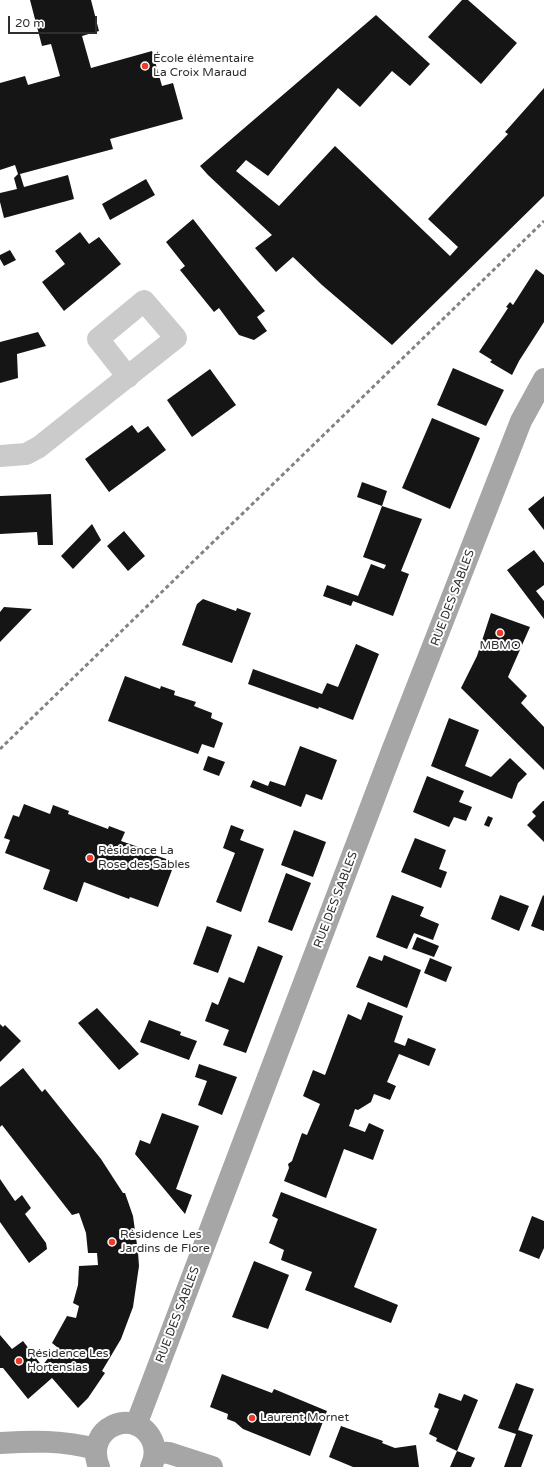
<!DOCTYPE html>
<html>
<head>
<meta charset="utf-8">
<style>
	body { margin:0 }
	#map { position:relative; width:544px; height:1467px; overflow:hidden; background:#fff; font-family:"Varela Round",sans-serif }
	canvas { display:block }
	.scale { position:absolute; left:8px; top:16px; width:89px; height:18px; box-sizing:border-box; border:2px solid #2e2e2e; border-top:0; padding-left:5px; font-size:12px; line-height:14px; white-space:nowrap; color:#2e2e2e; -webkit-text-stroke:3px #fff; paint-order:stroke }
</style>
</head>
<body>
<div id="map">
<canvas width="544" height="1467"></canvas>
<div class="scale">20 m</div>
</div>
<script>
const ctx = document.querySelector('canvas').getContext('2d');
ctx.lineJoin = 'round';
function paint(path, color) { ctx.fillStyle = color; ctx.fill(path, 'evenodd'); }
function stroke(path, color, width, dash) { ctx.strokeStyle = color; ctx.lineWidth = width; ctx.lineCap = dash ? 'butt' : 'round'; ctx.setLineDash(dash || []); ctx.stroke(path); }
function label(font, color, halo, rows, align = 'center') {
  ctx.font = font + ' "Varela Round",sans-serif'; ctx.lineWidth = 4; ctx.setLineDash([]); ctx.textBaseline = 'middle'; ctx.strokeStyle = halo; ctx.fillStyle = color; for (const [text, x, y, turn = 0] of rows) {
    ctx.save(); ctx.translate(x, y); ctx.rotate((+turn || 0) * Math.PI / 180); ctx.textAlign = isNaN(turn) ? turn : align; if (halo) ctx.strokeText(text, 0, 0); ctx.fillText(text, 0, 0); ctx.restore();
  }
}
paint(new Path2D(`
	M30,0H91L99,31L82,36L91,68L152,51L162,86L173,83L183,119L110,139L113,149L20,174L24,187L68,175L74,199L4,218L0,202V193L17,189L14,178L18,174L15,165L0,170V83L25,76L28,85L60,76L51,44L42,46Z
	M462,0H468L517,43L481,84L428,37Z
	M376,15L430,64L410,86L392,71L360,107L338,88L268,176L246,160L236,171L279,206L335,146L450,256L458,247L428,219L508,134L505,132L544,88V196L392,345L322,285L293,257L276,272L255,248L272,235L208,175L200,166Z
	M146,179L155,195L110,220L102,204Z
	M193,219L265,311L257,317L267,331L254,340L239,335L219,308L214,312L180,270L185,266L166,242Z
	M80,232L89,244L99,237L121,264L64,311L42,282L65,264L55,251Z
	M10,250L16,260L4,266L0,259V255Z
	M536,269L544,275V322L519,361L512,375L490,362L492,360L479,352L508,308L506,307L510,302L513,305Z
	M38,332L46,346L17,354L18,378L0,383V342Z
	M453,368L504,390L486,426L437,405Z
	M210,369L236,405L192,437L167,400Z
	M432,418L480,438L450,509L402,488Z
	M132,425L138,433L148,426L166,450L109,492L85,459Z
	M362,482L387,491L382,506L422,519L401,571L409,574L393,616L353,601L351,606L323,596L327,585L358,596L371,564L384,569L386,565L363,557L382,506L357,497Z
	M51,494L53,545H38L37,532L0,534V496Z
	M544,496V530L528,509Z
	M92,524L101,540L73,569L61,556Z
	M124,531L145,556L128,571L107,546Z
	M534,550L544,563V585L536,591L544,601V619L507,570Z
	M203,599L236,611L237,608L251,613L232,663L182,645L197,604Z
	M4,607L32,609L0,642V612Z
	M491,613L530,627L508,677L527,696L521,703L544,727V770L461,688L477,656Z
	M356,644L379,654L353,720L319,707L318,709L248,684L253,669L322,694L327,683L338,687Z
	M125,676L160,689L161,686L175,691L174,695L196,702L194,706L212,713L211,718L223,723L214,748L202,744L198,754L108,721Z
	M449,718L479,730L465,766L491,777L510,758L527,774L518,783L512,799L431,766Z
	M300,746L337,760L322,800L306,794L301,807L250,787L253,780L268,786L270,781L285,786Z
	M208,756L225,762L219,776L203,770Z
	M427,776L464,791L459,802L472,807L466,821L454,817L449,827L413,812Z
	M543,801H544V842L527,825L536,816L532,812Z
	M24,804L50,814L53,805L69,811L68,814L108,829L109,826L125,832L121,841L147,850L146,852L175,862L158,907L130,897L129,899L84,882L77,902L43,889L50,870L5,853L10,840L4,838L13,815L19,817Z
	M488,816L493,818L489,827L484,825Z
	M231,825L244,830L240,840L264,849L241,912L216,902L235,853L223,848Z
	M294,830L326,842L313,877L281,865Z
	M415,838L446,850L439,869L447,872L441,888L401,872Z
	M286,873L311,883L292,931L268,922Z
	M392,895L424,907L420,916L439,924L433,940L414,933L407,949L376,937Z
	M500,895L529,906L519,931L491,919Z
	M543,895L544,896V931L531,926Z
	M207,926L232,935L218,973L193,964Z
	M417,937L439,946L434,957L412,949Z
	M258,946L283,956L246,1053L223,1045L229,1030L205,1021L212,1002L218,1005L229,977L244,983Z
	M384,955L421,970L407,1008L356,987L369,956L382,961Z
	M430,958L452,967L446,982L424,973Z
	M368,1002L403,1016L394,1042L405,1046L408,1038L436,1049L429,1066L399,1054L387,1082L396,1086L390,1100L374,1094L371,1102L358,1110L355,1109L349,1126L365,1132L369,1123L384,1130L373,1160L344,1149L326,1198L284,1181L289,1168L288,1164L292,1161L302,1133L307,1135L320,1104L303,1096L313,1070L325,1075L348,1014L361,1020Z
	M97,1008L139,1054L119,1070L78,1023Z
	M149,1020L181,1032L180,1035L197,1041L189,1060L140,1042Z
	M0,1024L3,1027L5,1025L21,1041L0,1062Z
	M199,1064L237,1077L222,1115L198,1105L207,1081L195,1077Z
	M23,1068L42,1092L45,1089L101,1159L123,1193H125L133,1216L138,1252L139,1266L133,1307L121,1339L102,1371L105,1373L88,1398L78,1408L52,1378L28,1399L3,1368H0V1335L12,1349L23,1341L42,1366L57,1347L52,1343L67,1316L76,1318L79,1306L73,1303L78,1285L79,1266L98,1265L97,1253H88L86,1233L79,1213L72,1215L2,1125L0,1127V1087Z
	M162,1113L199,1126L176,1189L192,1195L185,1214L135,1154L140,1140L150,1144Z
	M0,1179L15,1201L22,1195L31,1208L25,1214L46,1243L47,1249L29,1263L0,1222Z
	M281,1192L377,1229L354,1287L398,1305L391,1323L305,1290L312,1272L281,1260L284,1250L269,1243L278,1219L272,1216Z
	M532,1216L544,1221V1248L539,1259L519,1251Z
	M254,1261L289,1275L268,1329L232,1317Z
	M222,1374L272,1393L274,1389L327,1411L310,1456L243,1429L235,1422L227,1419L228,1414L210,1407Z
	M516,1383L534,1389L518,1430L533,1435L521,1467H504L516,1434L498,1428Z
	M439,1393L461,1401L464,1394L478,1400L457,1451L436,1441L437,1438L429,1434L439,1409L434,1407Z
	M341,1426L383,1441L382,1443L395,1448L416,1445L419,1467H353L329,1457Z
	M457,1451L475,1458L471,1467H450Z`), '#151515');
stroke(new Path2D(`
	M0,456L26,454L39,447L176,338L144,301L98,339L128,377`), '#cbcbcb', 22);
stroke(new Path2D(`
	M136,1425L392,751L521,421L544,379
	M0,1443C32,1441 64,1440 95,1449
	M155,1452L169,1453L212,1467
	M99,1467C83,1428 135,1405 152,1440C156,1449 155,1459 151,1467`), '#a6a6a6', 22);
stroke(new Path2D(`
	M0,749L544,221`), '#838383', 3, [4, 3]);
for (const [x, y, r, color] of [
	[145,66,4,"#ee3a27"],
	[500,633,4,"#ee3a27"],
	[90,858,4,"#ee3a27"],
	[112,1242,4,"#ee3a27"],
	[19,1361,4,"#ee3a27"],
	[252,1418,4,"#ee3a27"]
]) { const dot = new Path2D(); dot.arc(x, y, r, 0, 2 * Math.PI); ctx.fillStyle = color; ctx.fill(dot); stroke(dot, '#fff', 1.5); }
label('12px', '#2e2e2e', '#fff', [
	["École élémentaire",153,59],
	["La Croix Maraud",153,73],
	["MBMO",500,646,"center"],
	["Résidence La",98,851],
	["Rose des Sables",98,865],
	["Résidence Les",120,1235],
	["Jardins de Flore",120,1249],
	["Résidence Les",27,1354],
	["Hortensias",27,1368],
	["Laurent Mornet",260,1418]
], 'left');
label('12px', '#2e2e2e', '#fff', [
	["RUE DES SABLES",453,598,-69],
	["RUE DES SABLES",336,900,-69],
	["RUE DES SABLES",178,1315,-69]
]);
</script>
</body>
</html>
